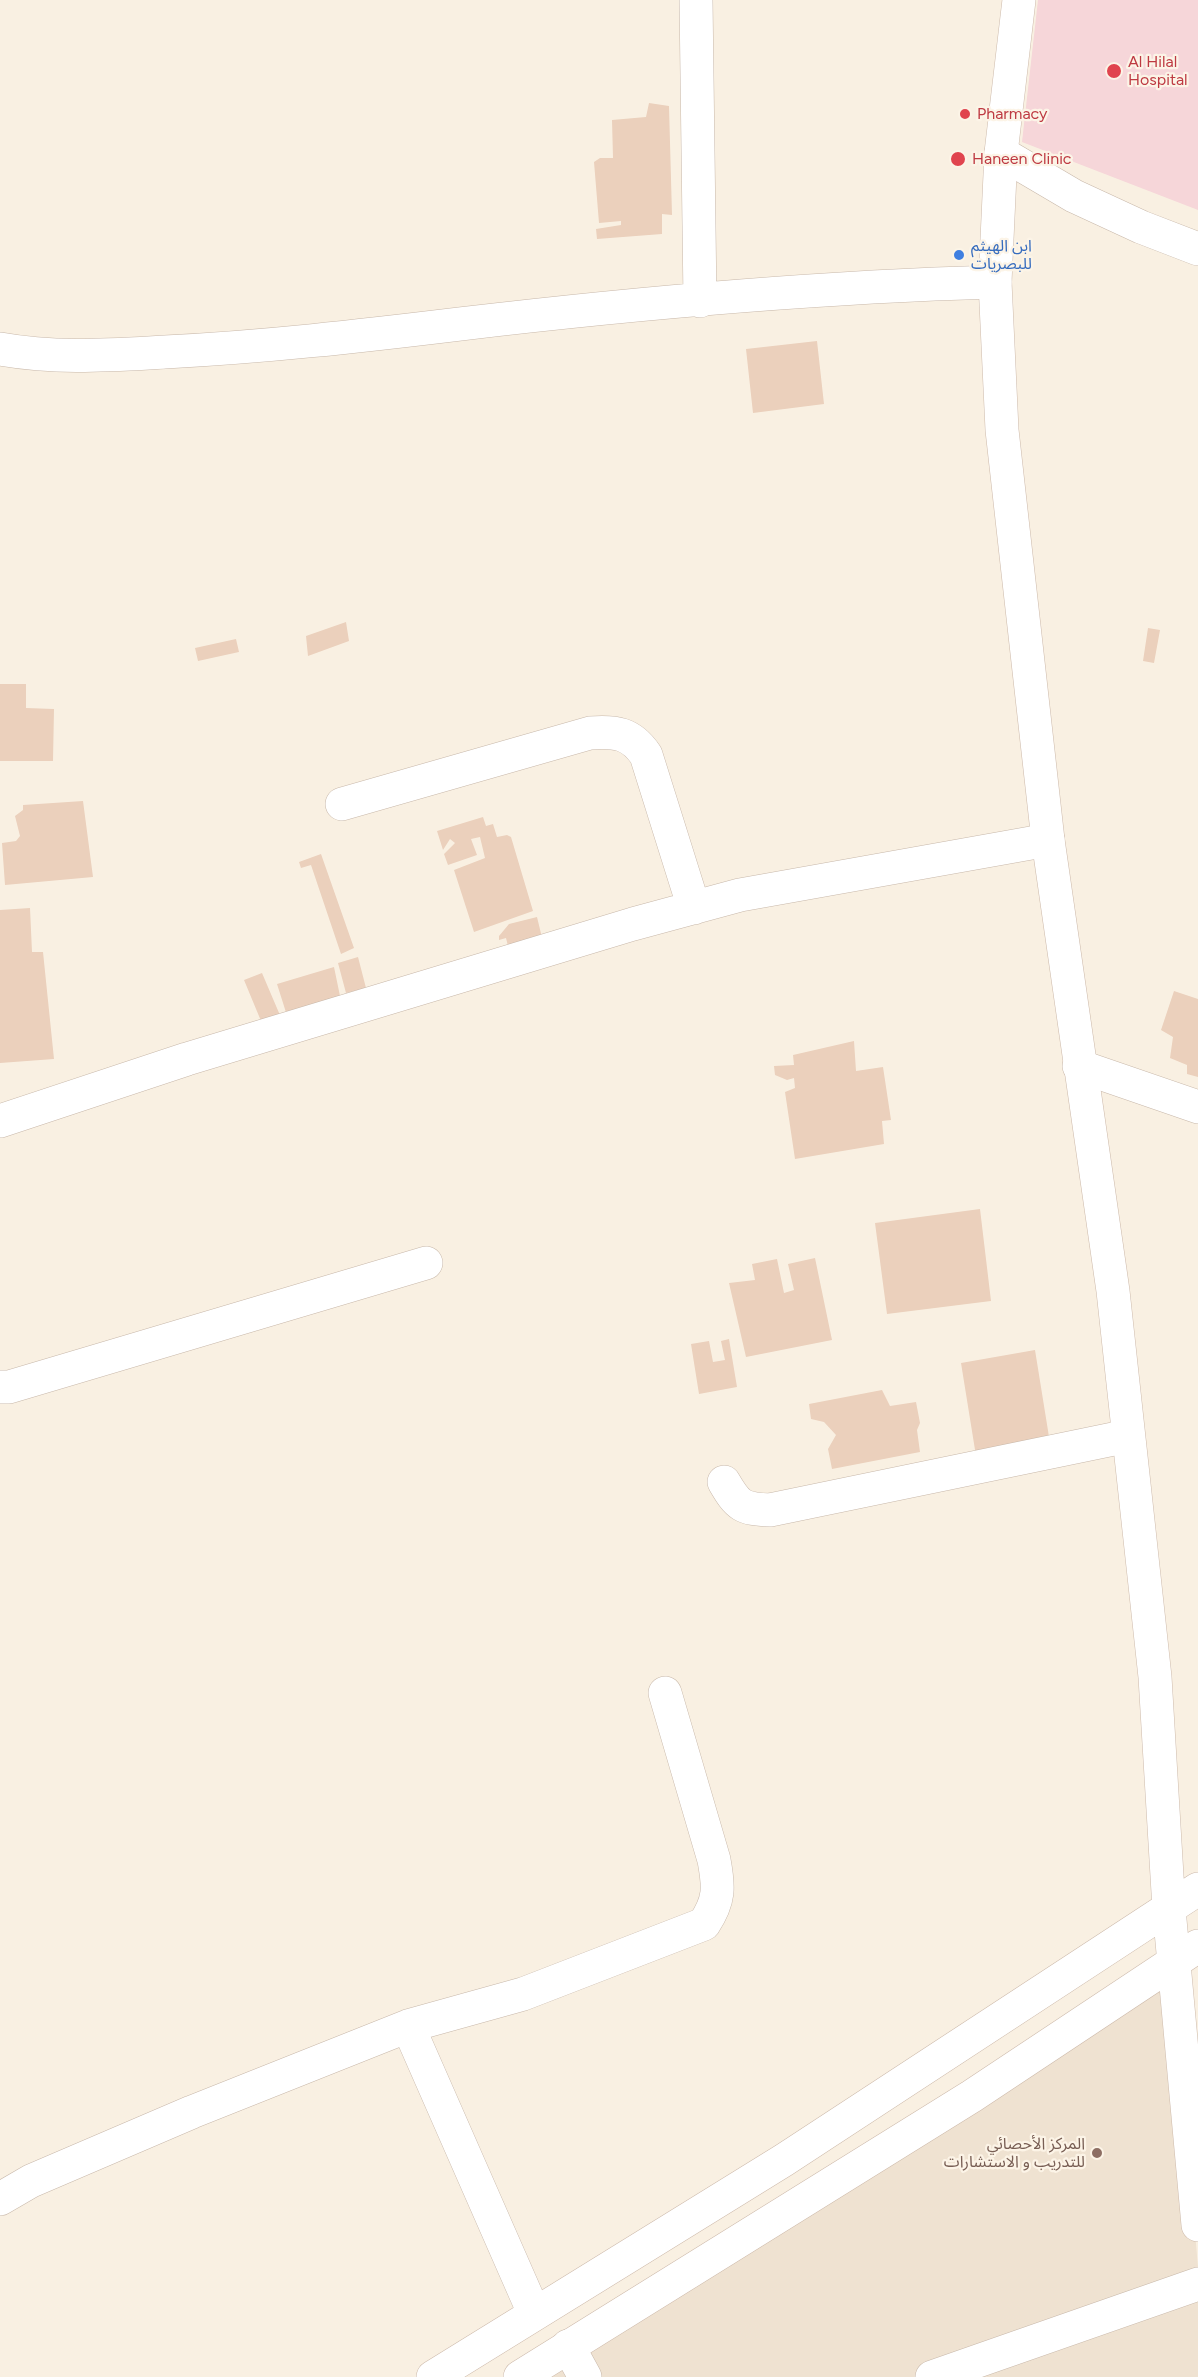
<!DOCTYPE html>
<html>
<head>
<meta charset="utf-8">
<style>
	body { margin:0 }
	canvas { display:block; background:#f9f0e2 }
</style>
</head>
<body>
<canvas width="1198" height="2377"></canvas>
<script>
const ctx = document.querySelector('canvas').getContext('2d');
ctx.lineJoin = 'round';
function paint(path, color) { ctx.fillStyle = color; ctx.fill(path, 'evenodd'); }
function stroke(path, color, width, dash) { ctx.strokeStyle = color; ctx.lineWidth = width; ctx.lineCap = dash ? 'butt' : 'round'; ctx.setLineDash(dash || []); ctx.stroke(path); }
function label(font, color, halo, rows, align = 'center') {
  ctx.font = font + ' Figtree,"Noto Sans Arabic",sans-serif'; ctx.lineWidth = 4.5; ctx.setLineDash([]); ctx.textBaseline = 'middle'; ctx.strokeStyle = halo; ctx.fillStyle = color; for (const [text, x, y, turn = 0] of rows) {
    ctx.save(); ctx.translate(x, y); ctx.rotate((+turn || 0) * Math.PI / 180); ctx.textAlign = isNaN(turn) ? turn : align; if (halo) ctx.strokeText(text, 0, 0); ctx.fillText(text, 0, 0); ctx.restore();
  }
}
paint(new Path2D(`
	M1172,1966L1198,2267V2377H520Z`), '#efe2d1');
paint(new Path2D(`
	M1038,0H1198V210L1022,142Z`), '#f6d6d9');
paint(new Path2D(`
	M649,103L669,106L672,215L662,214V234L597,239L596,229L621,225V221L599,223L594,162L600,158H613L612,120L646,117Z
	M817,341L824,404L753,413L746,349Z
	M346,622L349,641L308,656L306,636Z
	M1148,628L1160,630L1154,663L1143,661Z
	M236,639L239,652L198,661L195,648Z
	M0,684H26V708L54,709L53,761H0Z
	M83,801L93,877L5,885L2,843L16,841L20,836L15,816L23,810V805Z
	M483,817L486,826L493,824L497,837L507,835L511,837L533,911L474,932L454,870L485,858L480,837L471,839L477,855L448,865L444,854L455,843L450,839L443,850L437,831Z
	M321,854L354,948L341,954L311,865L301,868L299,862Z
	M30,908L32,952H43L54,1059L0,1063V910Z
	M537,917L545,950L511,958L506,938L499,940V936L509,924Z
	M358,957L366,988L346,993L338,963Z
	M334,967L340,996L290,1025L277,984Z
	M262,973L285,1027L266,1033L244,980Z
	M1174,991L1198,999V1077L1187,1074V1065L1170,1058L1173,1037L1161,1030Z
	M854,1041L856,1071L883,1067L891,1120L882,1121L884,1144L795,1159L785,1092L795,1088L794,1078L787,1080L775,1075L774,1066L794,1065L793,1055Z
	M980,1209L991,1301L887,1314L875,1223Z
	M815,1258L832,1340L746,1357L729,1283L755,1280L752,1264L777,1259L784,1293L794,1290L788,1264Z
	M729,1339L737,1387L699,1394L691,1344L709,1341L713,1362L725,1360L721,1341Z
	M1035,1350L1050,1443L976,1456L961,1363Z
	M882,1390L890,1406L916,1402L920,1423L917,1430L920,1452L832,1469L828,1449L836,1435L824,1422L811,1419L809,1404Z`), '#ebd0bc');
const street = new Path2D(`
	M696,0L700,301
	M1001,153L1074,196L1141,227L1198,249
	M0,349C55,359 109,355 165,352C264,347 361,336 460,324C637,303 816,287 995,282
	M342,804L590,733C616,731 631,733 646,755L694,908
	M1079,1066L1198,1107
	M0,1121L187,1059L633,924L740,895L1048,840
	M0,1387H9L426,1263
	M724,1482C738,1506 742,1509 770,1510L1128,1436
	M408,2026L534,2313
	M0,2199L31,2181L192,2112L408,2026L523,1994L704,1924C720,1900 719,1887 714,1860L665,1693
	M568,2346L585,2377
	M932,2377L1198,2284`);
const secondary = new Path2D(`
	M1019,0L1001,153L995,282L1002,430L1048,840L1113,1291L1155,1677L1169,1909L1198,2225
	M433,2377L784,2160L1198,1889
	M520,2377L972,2096L1198,1946`);
stroke(street, '#c8b8aa', 34);
stroke(secondary, '#cdbaab', 34);
stroke(street, '#fff', 33);
stroke(secondary, '#fff', 33);
for (const [x, y, r, color] of [
	[1114,71,8,"#e0444e"],
	[965,114,6,"#e0444e"],
	[958,159,8,"#e0444e"],
	[959,255,6,"#3f7fe0"],
	[1097,2153,6,"#8d6e63"]
]) { const dot = new Path2D(); dot.arc(x, y, r, 0, 2 * Math.PI); ctx.fillStyle = color; ctx.fill(dot); stroke(dot, '#fcf4e7', 2); }
label('16px', '#be3a42', '#fcf4e7', [
	["Al Hilal",1128,62],
	["Hospital",1128,80],
	["Pharmacy",977,114],
	["Haneen Clinic",972,159]
], 'left');
label('16px', '#366cbe', '#fcf4e7', [
	["ابن الهيثم",971,246],
	["للبصريات",971,264]
], 'left');
label('16px', '#785e54', '#fcf4e7', [
	["المركز الأحصائي",1085,2144],
	["للتدريب و الاستشارات",1085,2162]
], 'right');
</script>
</body>
</html>
